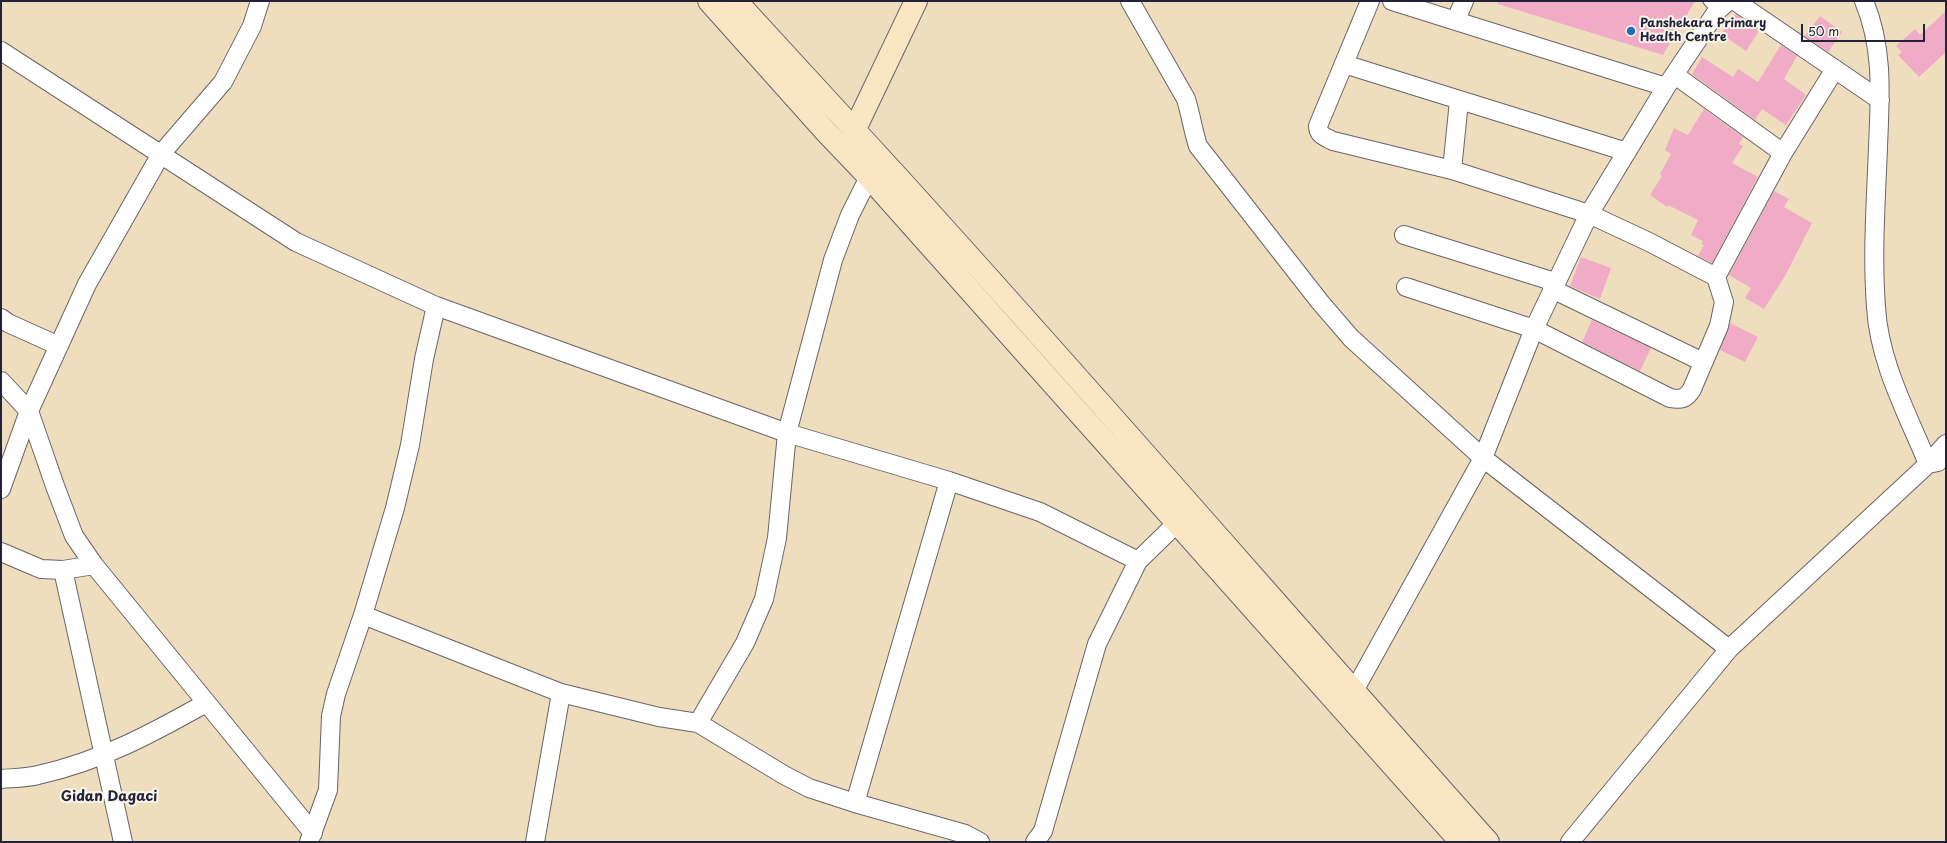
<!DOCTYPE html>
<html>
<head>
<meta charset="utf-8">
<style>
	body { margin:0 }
	#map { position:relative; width:1947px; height:843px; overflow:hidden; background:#efdebd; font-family:"Playpen Sans",sans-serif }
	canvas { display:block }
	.frame { position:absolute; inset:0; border:2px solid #22223b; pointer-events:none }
	.scale { position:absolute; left:1801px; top:24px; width:124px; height:18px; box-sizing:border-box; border:2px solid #22223b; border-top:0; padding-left:5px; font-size:12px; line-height:14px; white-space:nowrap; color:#22223b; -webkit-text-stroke:3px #fbf7ec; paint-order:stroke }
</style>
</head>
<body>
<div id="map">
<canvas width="1947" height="843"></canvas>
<div class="frame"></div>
<div class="scale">50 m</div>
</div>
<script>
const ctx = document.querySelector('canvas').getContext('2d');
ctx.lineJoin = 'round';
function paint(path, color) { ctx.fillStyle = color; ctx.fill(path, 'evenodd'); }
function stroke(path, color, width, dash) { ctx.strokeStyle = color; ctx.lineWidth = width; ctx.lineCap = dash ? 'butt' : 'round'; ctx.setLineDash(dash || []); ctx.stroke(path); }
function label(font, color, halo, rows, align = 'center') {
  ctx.font = font + ' "Playpen Sans",sans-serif'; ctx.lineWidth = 4; ctx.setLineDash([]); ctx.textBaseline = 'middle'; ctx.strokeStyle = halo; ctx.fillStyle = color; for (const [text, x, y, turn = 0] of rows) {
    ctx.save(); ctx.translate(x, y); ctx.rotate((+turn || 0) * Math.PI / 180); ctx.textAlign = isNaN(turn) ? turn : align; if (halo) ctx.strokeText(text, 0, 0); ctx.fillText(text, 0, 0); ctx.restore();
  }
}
paint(new Path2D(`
	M1498,1H1695L1663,55L1498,4Z
	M1946,11V52L1919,77L1898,55L1902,52L1896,46L1915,29L1920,35Z
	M1736,14L1759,31L1746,51L1721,34Z
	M1820,16L1842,32L1828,52L1805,36Z
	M1781,45L1797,56L1784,79L1806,95L1786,125L1762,109L1755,120L1692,74L1702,57L1733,77L1738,69L1758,82Z
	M1704,109L1743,137L1739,144L1743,146L1732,163L1758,177L1712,263L1698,256L1704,245L1701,244L1703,241L1691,235L1698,220L1668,205L1667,207L1650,195L1662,176L1660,174L1671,154L1665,150L1674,128L1688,135Z
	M1774,191L1789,199L1784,207L1812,223L1785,276L1764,309L1745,298L1751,288L1729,275Z
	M1581,257L1611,268L1600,299L1570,286Z
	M1592,320L1651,348L1640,371L1582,342Z
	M1730,323L1758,337L1745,362L1720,350Z`), '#f0abc7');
const lane = new Path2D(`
	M1708,1L1717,11`);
const street = new Path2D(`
	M1130,1L1186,99C1191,115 1193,131 1198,146L1320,302L1351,338L1483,458L1729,649
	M1370,1L1318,126C1318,135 1325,137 1333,141L1452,170L1589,214L1649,242L1716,277L1724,302L1719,326L1692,389C1686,399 1681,400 1670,398L1534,329L1406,287
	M1392,1L1666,87
	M1735,1L1880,100
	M1864,1C1884,49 1880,96 1878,147C1876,200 1872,254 1876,307C1879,362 1907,413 1928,464L1938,462
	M1456,20L1464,1
	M1,51L296,242L436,306L787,433L949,481L1040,512L1138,561L1178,522
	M1344,64L1627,152
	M1675,75L1783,153
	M1452,170L1459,101
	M1404,235L1555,282
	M1716,277L1783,153L1835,69
	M1552,289L1703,362
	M1,318L8,323L59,346
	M1,381L29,411L55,486L74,536L94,565L313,833
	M1,489L29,411L87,284L161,154L223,82L252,26L260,1
	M1,552L41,569L63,570L94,565
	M63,570L123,842
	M363,615L561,693L659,717L698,723L784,775L809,788L855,803L965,834L980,842
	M1354,691L1483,458L1534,329L1589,214L1666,87L1717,11L1728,1
	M698,723L745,643L764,599L777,538L787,433L833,260L850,215L869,177
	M1,779C13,778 26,778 38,775C101,761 151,734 206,703
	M855,803L949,481
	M309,842L328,790L331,716L336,694L363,615L395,508L410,445L424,359L436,306
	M535,842L561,693
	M1035,842L1043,831L1097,644L1138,561
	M1570,842L1729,649L1928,464L1946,444`);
const secondary = new Path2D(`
	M709,1L827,133L869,177L1461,842
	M736,1C788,58 841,115 893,172C1094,393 1289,619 1488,842
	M854,131L916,1`);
stroke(lane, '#6a6468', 11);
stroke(street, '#6a6468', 20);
stroke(secondary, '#6a6468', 24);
stroke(lane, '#fff', 9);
stroke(street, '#fff', 18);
stroke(secondary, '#fbe6c4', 22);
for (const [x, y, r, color] of [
	[1631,31,5,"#1f6fb2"]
]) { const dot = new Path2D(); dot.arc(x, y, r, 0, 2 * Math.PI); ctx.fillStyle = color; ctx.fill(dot); stroke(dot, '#fbf7ec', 1.5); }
label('bold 12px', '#22223b', '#fbf7ec', [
	["Panshekara Primary",1640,24],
	["Health Centre",1640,38]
], 'left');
label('bold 14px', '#22223b', '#fbf7ec', [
	["Gidan Dagaci",109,797]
]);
</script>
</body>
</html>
